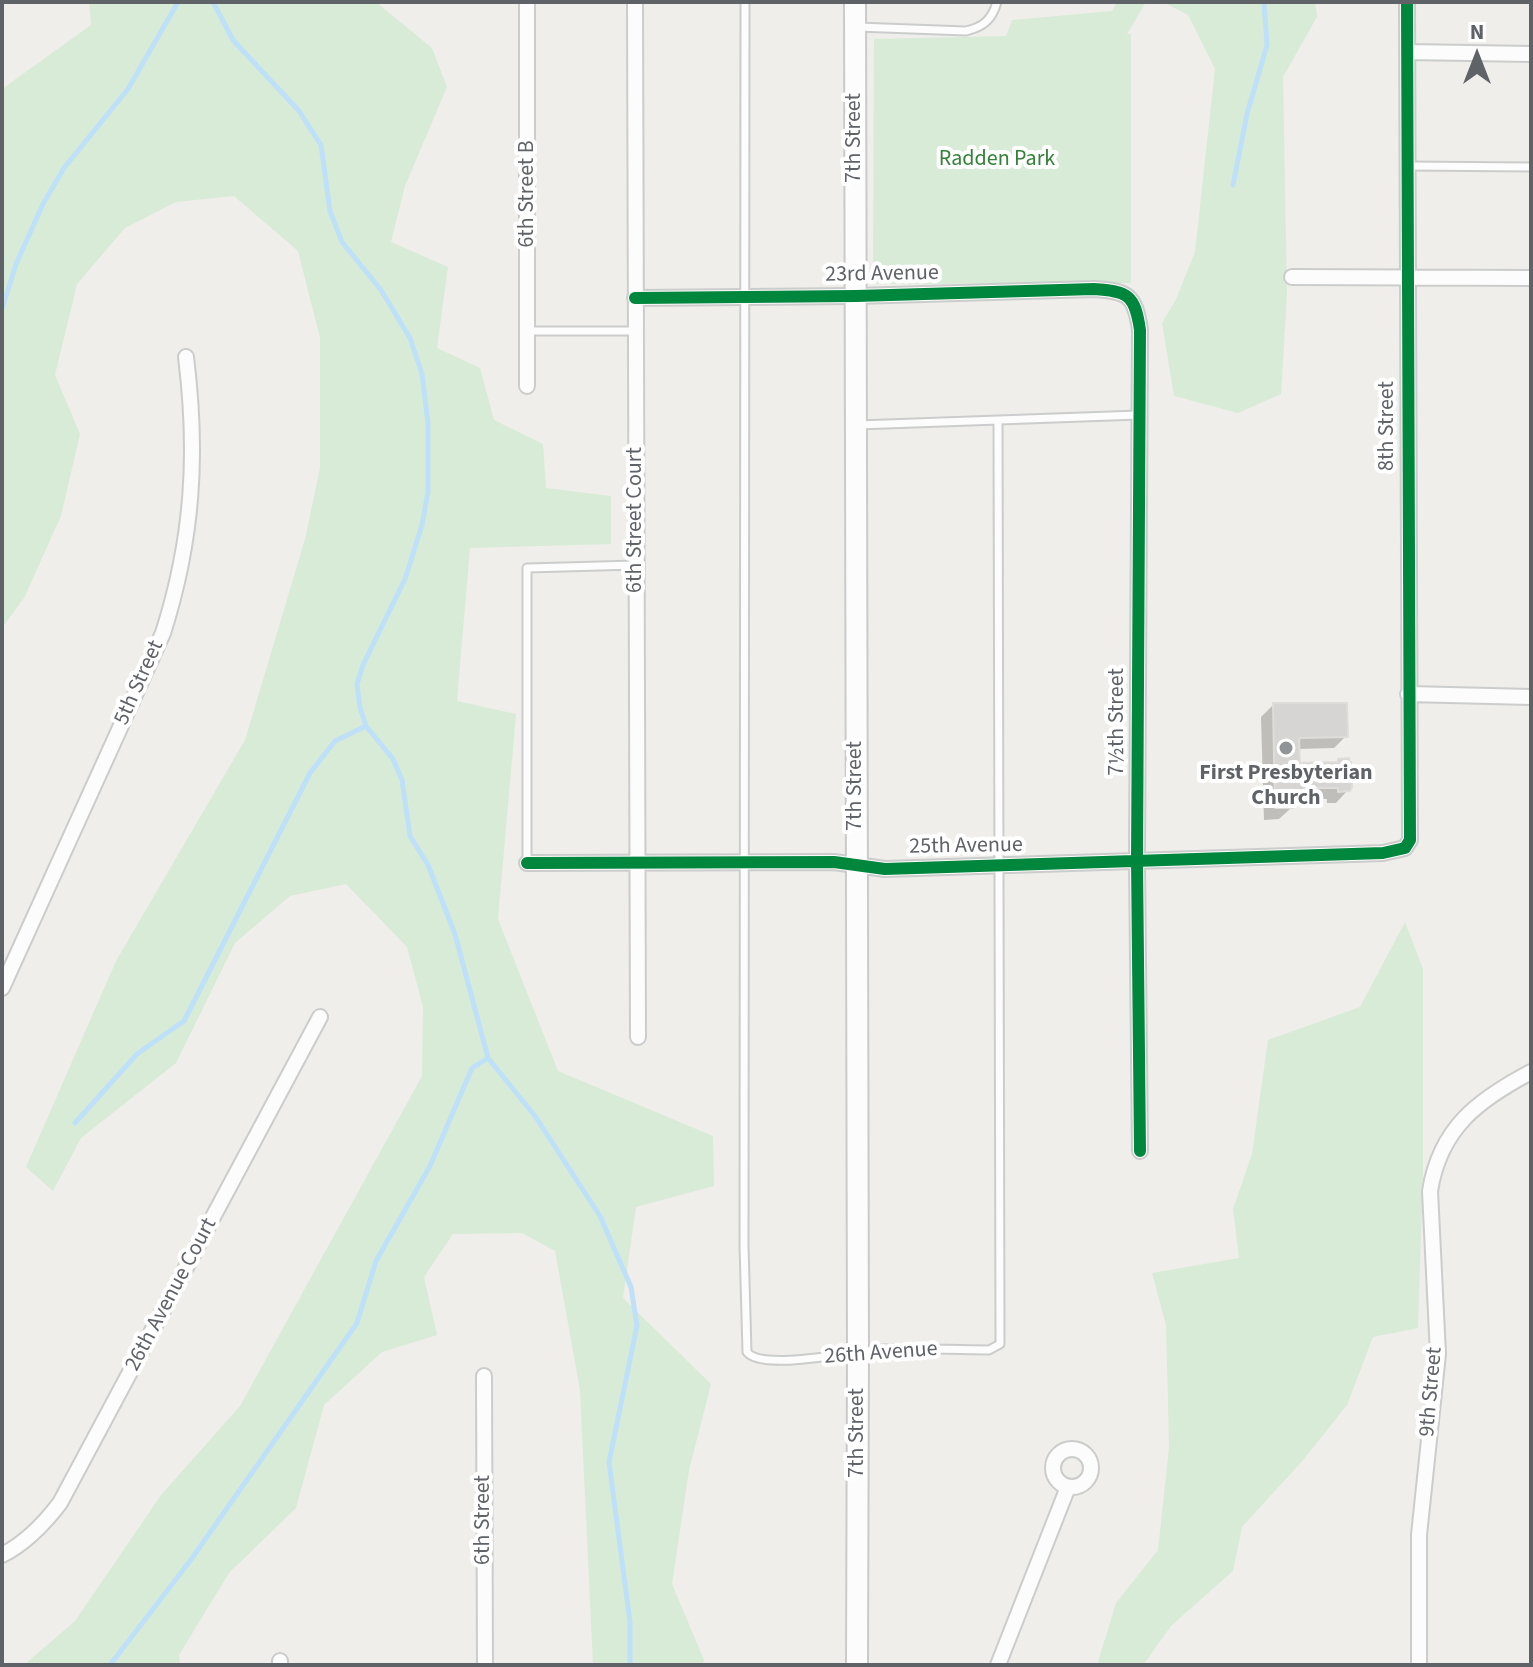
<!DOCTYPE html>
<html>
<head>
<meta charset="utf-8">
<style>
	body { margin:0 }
	#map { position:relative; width:1533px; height:1667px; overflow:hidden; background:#efeeea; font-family:"Source Sans 3",sans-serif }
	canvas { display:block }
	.frame { position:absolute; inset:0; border:4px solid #5f6368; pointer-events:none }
	.north { position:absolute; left:1437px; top:16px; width:80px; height:80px; -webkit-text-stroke:6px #fff; paint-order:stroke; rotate:0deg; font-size:22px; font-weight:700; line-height:32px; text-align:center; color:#5f6368 }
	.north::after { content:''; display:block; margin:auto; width:28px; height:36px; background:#5f6368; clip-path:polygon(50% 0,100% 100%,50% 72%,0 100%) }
</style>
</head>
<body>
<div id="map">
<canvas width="1533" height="1667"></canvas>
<div class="frame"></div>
<div class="north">N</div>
</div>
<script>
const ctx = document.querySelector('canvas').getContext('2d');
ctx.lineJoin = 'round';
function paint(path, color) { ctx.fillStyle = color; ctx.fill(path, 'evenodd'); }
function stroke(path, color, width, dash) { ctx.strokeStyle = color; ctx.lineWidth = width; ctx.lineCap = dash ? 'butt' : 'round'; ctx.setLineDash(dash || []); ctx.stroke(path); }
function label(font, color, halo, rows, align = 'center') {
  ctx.font = font + ' "Source Sans 3",sans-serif'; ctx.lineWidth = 8; ctx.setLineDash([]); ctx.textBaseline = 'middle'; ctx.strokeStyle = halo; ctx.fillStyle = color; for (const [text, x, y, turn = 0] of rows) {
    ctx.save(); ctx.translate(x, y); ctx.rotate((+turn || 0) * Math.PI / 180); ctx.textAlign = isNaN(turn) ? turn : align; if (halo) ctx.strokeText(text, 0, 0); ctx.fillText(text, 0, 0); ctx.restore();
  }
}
paint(new Path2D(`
	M89,2H376L432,48L447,87L405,186L391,242L448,267L437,348L480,368L494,420L543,444L546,488L611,496V544L470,548L457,701L516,714L498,919L558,1071L713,1136L714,1186L636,1207L623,1298L711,1384L689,1470L672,1584L704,1660L702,1665H593L580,1390L555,1251L522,1233L453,1234L424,1277L437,1335L382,1352L324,1405L296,1508L229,1573L179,1655L180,1665H24L75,1621L161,1495L240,1406L422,1076L423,1007L407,947L346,884L290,896L235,943L176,1063L81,1138L53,1191L26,1167L116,961L245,740L305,539L320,468V338L298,251L234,196L176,202L125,228L77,284L55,375L80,434L61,516L24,598L2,628V89L91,25Z
	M1117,2H1146L1127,34H1131V283L878,284L873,280L874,39L1006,36L1012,20L1112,11Z
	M1163,2H1315L1317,17L1283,77L1287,294L1281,394L1238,413L1174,396L1162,323L1176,299L1195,252L1215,69L1188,15Z
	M1405,922L1423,969V1172L1418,1328L1373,1337L1347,1405L1304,1459L1242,1527L1233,1571L1171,1626L1143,1665H1097L1116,1603L1158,1550L1169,1447L1166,1325L1152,1273L1239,1258L1233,1209L1252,1154L1268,1040L1360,1007Z`), '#d8ebd6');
paint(new Path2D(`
	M1273,705L1346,736L1334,748L1297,749L1298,765H1335L1339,761L1348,790L1336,803H1327V799H1301L1279,819L1264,820L1261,717Z`), '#0003');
stroke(new Path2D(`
	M213,2L233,40L299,111L321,145L330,211L342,242L381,290L410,338L422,374L428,423V492L422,525L405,579L363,665L357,684L360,708L366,726L393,759L402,780L410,836L428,865L455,934L488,1058L535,1116L600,1216L631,1287L637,1326L609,1462L630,1622V1665
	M1233,185L1247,114L1267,45L1264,2
	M2,309L16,264L43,204L64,168L128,89L178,2
	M75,1123L137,1054L184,1021L310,773L335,741L366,726
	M110,1665L190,1561L357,1323L376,1261L430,1166L472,1068L488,1058`), '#bfe0f9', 5);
const building = new Path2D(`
	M1273,703H1347L1348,737L1299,738L1300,763L1338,762V759L1349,758V762H1351L1352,787L1350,791L1338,792V788H1304V799L1293,800V808H1275Z`);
paint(building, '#d6d5d3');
stroke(building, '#deddd9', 2);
const lane = new Path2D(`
	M745,2L744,1245L747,1352C762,1372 859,1350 884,1349C919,1348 954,1350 989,1350L1000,1344L998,421
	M857,27L966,31C983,27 992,20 997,2
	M1408,166L1531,167
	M528,331H636
	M858,425L1139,415
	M527,863V568L636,565`);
const street = new Path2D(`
	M527,2V386
	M635,2L638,1037
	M1408,52L1531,54
	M1292,277L1531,278
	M635,298L856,296L1094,289C1128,291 1135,295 1140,330L1137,861L1140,1151
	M1408,694L1531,697
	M527,863L834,862L885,869L1383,853L1405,848L1410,840L1407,2
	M2,988L163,633C193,539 198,454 186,357
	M484,1376L485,1665
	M1053 1468a19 19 0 1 1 38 0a19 19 0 1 1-38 0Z
	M2,1555C26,1543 44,1524 60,1503L320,1017
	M280,1661V1665
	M998,1665L1068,1487
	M1419,1665V1535L1438,1354L1430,1191C1440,1128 1478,1100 1531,1072`);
const secondary = new Path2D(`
	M855,2L858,1353L857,1665`);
stroke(lane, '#cbcccc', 11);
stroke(street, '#cbcccc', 18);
stroke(secondary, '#cacacb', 24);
stroke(lane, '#fdfcfc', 7);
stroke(street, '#fdfcfc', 14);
stroke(secondary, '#fdfcfc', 20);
stroke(new Path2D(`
	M635,298L856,296L1094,289C1128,291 1135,295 1140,330L1137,861L1140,1151
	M527,863L834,862L885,869L1383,853L1405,848L1410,840L1407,2`), '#00873e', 12);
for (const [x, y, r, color] of [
	[1286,748,8,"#919496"]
]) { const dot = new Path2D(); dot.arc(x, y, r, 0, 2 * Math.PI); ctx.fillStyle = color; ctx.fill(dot); stroke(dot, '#fff', 3); }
label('22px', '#5f6368', '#fff', [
	["7th Street",855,138,-90],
	["6th Street B",528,194,-90],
	["23rd Avenue",882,275,-1],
	["8th Street",1388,426,-90],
	["6th Street Court",636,520,-90],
	["5th Street",140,683,-66],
	["7½th Street",1118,722,-90],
	["7th Street",856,786,-90],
	["25th Avenue",966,847,-1],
	["26th Avenue Court",172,1295,-62],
	["26th Avenue",881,1354,-4],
	["9th Street",1432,1392,-85],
	["7th Street",858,1433,-90],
	["6th Street",484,1520,-90]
]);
label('22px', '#348238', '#fff', [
	["Radden Park",997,160]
]);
label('bold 22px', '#5f6368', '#fff', [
	["First Presbyterian",1286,774],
	["Church",1286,799]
]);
</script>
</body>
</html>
